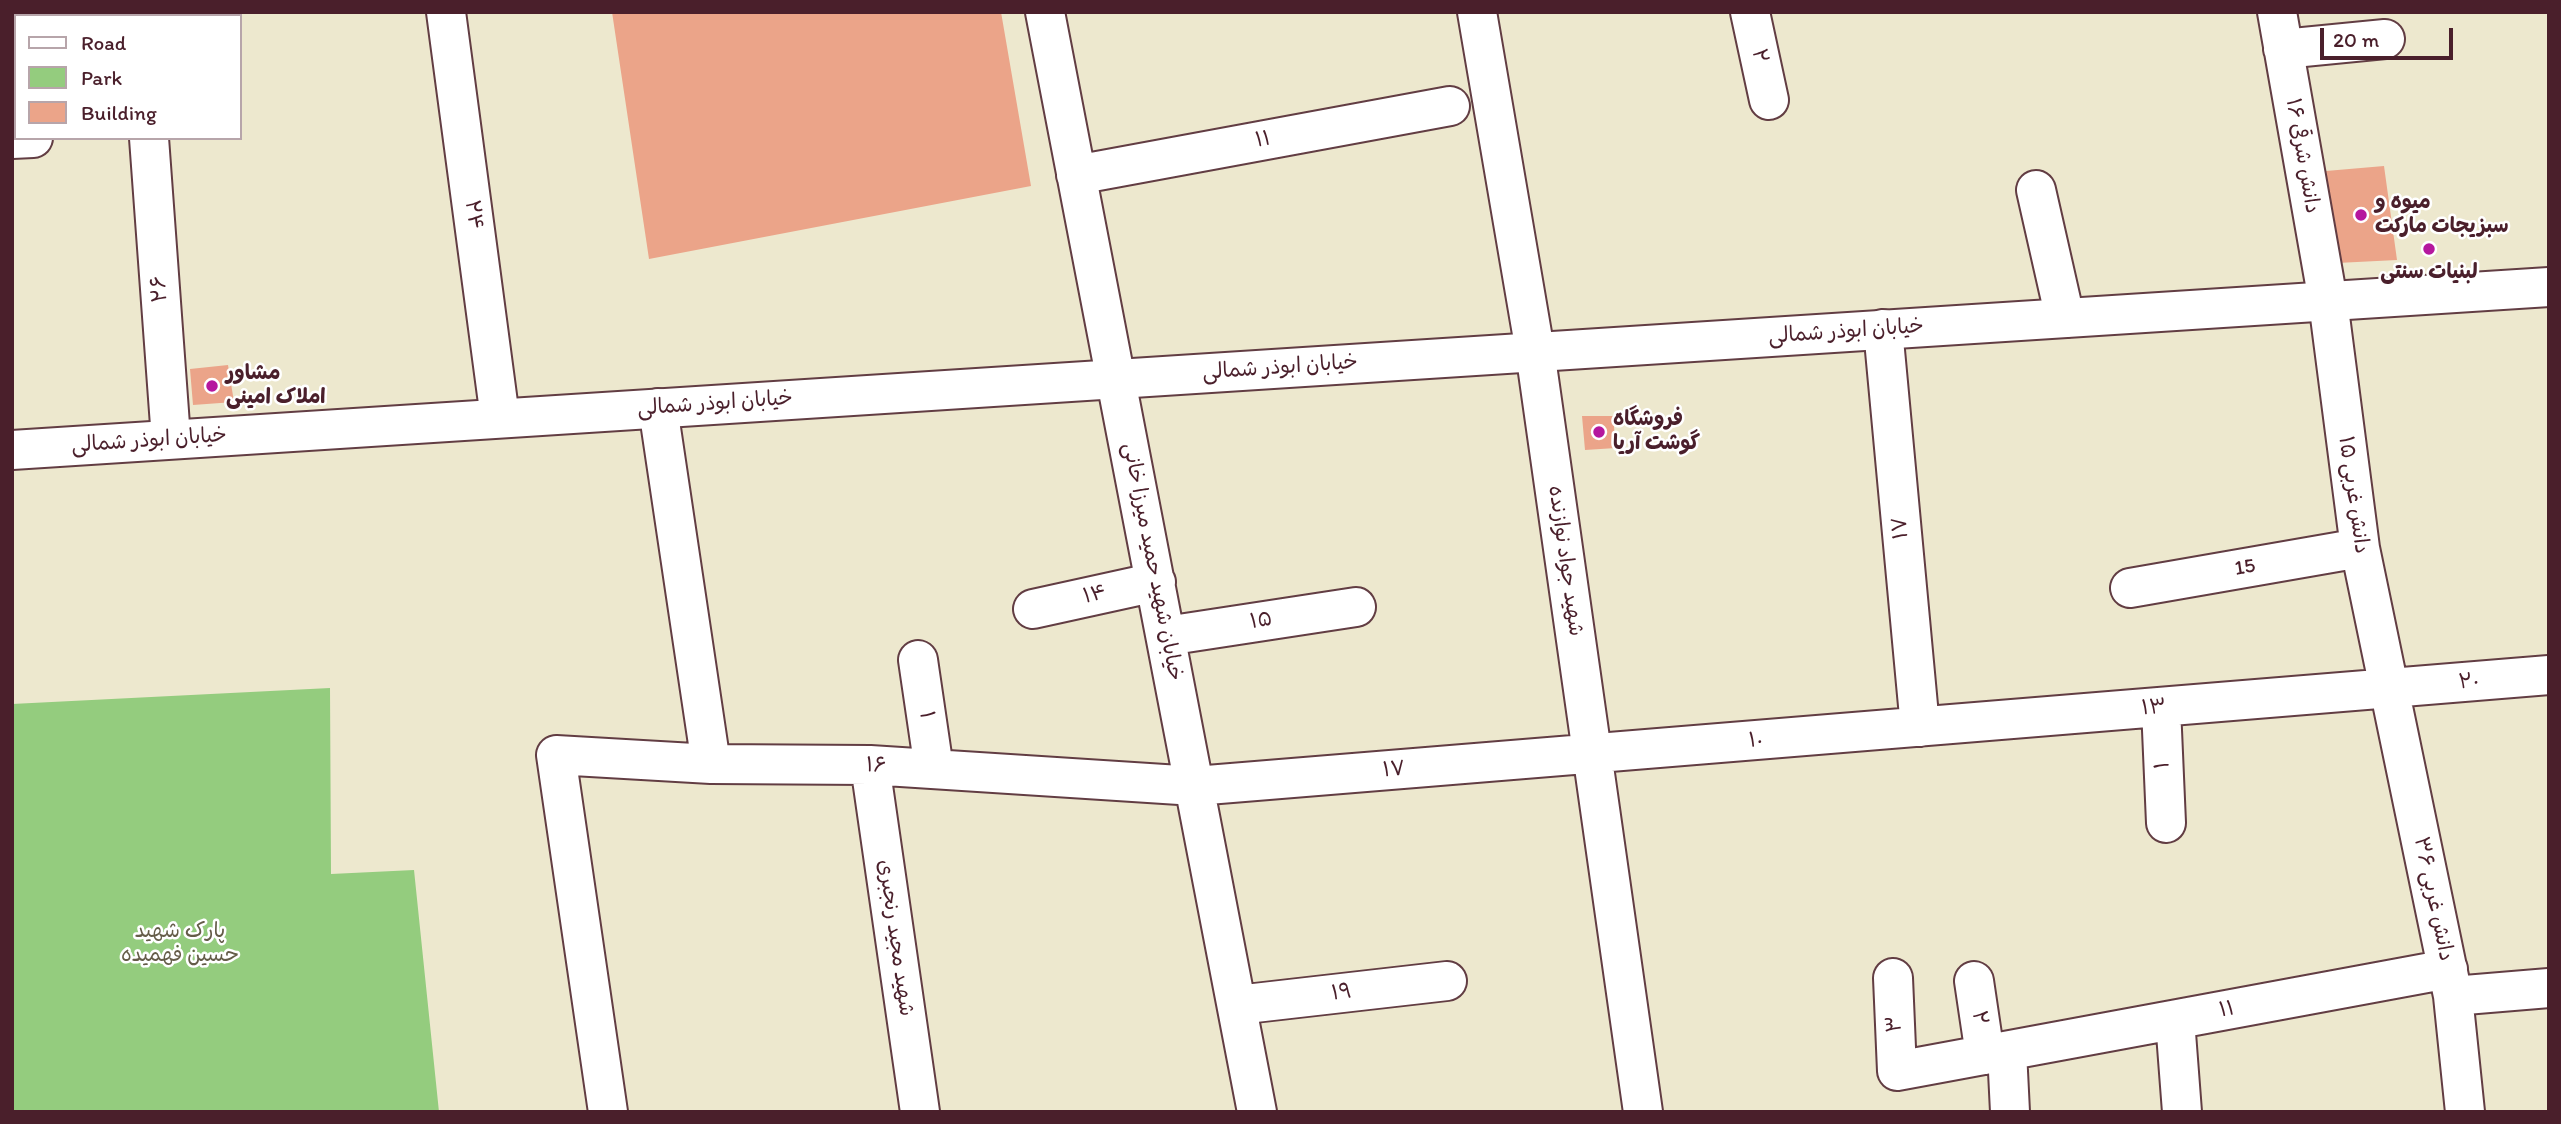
<!DOCTYPE html>
<html>
<head>
<meta charset="utf-8">
<style>
	body { margin:0 }
	#map { position:relative; width:2561px; height:1124px; overflow:hidden; background:#ede8ce; font-family:Itim,sans-serif }
	canvas { display:block }
	.frame { position:absolute; inset:0; border:14px solid #4a1f2b; pointer-events:none }
	.legend { position:absolute; left:14px; top:14px; width:228px; height:126px; box-sizing:border-box; background:#fff; border:2px solid #b7a5aa; margin:0; padding:9px 12px; list-style:none; font-size:21px; color:#4a1f2b }
	.legend li { display:flex; align-items:center; gap:14px; height:35px }
	.legend b { width:35px; border:2px solid #b7a5aa }
	.scale { position:absolute; left:2320px; top:28px; width:133px; height:32px; box-sizing:border-box; border:4px solid #4a1f2b; border-top:0; padding-left:9px; font-size:21px; line-height:24px; white-space:nowrap; color:#4a1f2b; -webkit-text-stroke:5px #fff; paint-order:stroke }
</style>
</head>
<body>
<div id="map">
<canvas width="2561" height="1124"></canvas>
<div class="frame"></div>
<ul class="legend">
<li><b style="height:9px;background:#fff"></b>Road</li>
<li><b style="height:19px;background:#94cc7e"></b>Park</li>
<li><b style="height:19px;background:#eba489"></b>Building</li>
</ul>
<div class="scale">20 m</div>
</div>
<script>
const ctx = document.querySelector('canvas').getContext('2d');
ctx.lineJoin = 'round';
function paint(path, color) { ctx.fillStyle = color; ctx.fill(path, 'evenodd'); }
function stroke(path, color, width, dash) { ctx.strokeStyle = color; ctx.lineWidth = width; ctx.lineCap = dash ? 'butt' : 'round'; ctx.setLineDash(dash || []); ctx.stroke(path); }
function label(font, color, halo, rows, align = 'center') {
  ctx.font = font + ' Itim,"Playpen Sans Arabic",sans-serif'; ctx.lineWidth = 5; ctx.setLineDash([]); ctx.textBaseline = 'middle'; ctx.strokeStyle = halo; ctx.fillStyle = color; for (const [text, x, y, turn = 0] of rows) {
    ctx.save(); ctx.translate(x, y); ctx.rotate((+turn || 0) * Math.PI / 180); ctx.textAlign = isNaN(turn) ? turn : align; if (halo) ctx.strokeText(text, 0, 0); ctx.fillText(text, 0, 0); ctx.restore();
  }
}
paint(new Path2D(`
	M330,688L331,874L414,870L439,1112H12V704Z`), '#94cc7e');
paint(new Path2D(`
	M612,12H1001L1031,186L649,259Z
	M2384,166L2397,260L2337,263L2326,171Z
	M228,365L234,402L193,405L190,369Z
	M1582,416H1613L1616,448L1585,450Z`), '#eba489');
const minor = new Path2D(`
	M140,12V16
	M446,12L500,418
	M1045,12L1257,1112
	M1477,12L1535,351L1643,1112
	M1750,12L1769,100
	M2277,12L2328,301L2360,548L2453,996L2465,1112
	M2283,49L2385,39
	M149,138L171,439
	M12,139L33,138
	M1076,175L1450,106
	M2036,190L2065,318
	M1883,329L1920,727
	M658,408L711,764
	M2130,588L2360,548
	M1033,609L1156,582
	M1166,636L1356,607
	M918,660L934,769
	M2161,707L2166,823
	M870,765L920,1112
	M1893,978L1897,1071L2448,969
	M1974,981L1985,1055
	M2453,996L2549,988
	M1237,1005L1447,981
	M2175,1020L2182,1112
	M2007,1051L2010,1112
	M608,1112L556,755L711,764L870,765L1195,786L2549,675`);
const tertiary = new Path2D(`
	M12,450L2549,287`);
stroke(minor, '#623d43', 42);
stroke(tertiary, '#623d43', 42);
stroke(minor, '#fff', 38);
stroke(tertiary, '#fff', 38);
for (const [x, y, r, color] of [
	[2361,215,7,"#b5179e"],
	[2429,249,7,"#b5179e"],
	[212,386,7,"#b5179e"],
	[1599,432,7,"#b5179e"]
]) { const dot = new Path2D(); dot.arc(x, y, r, 0, 2 * Math.PI); ctx.fillStyle = color; ctx.fill(dot); stroke(dot, '#fff', 2.5); }
label('21px', '#4a1f2b', '#fff', [
	["۲",1759,56,78],
	["۱۱",1263,140,-10],
	["دانش شرقی ۱۶",2302,156,80],
	["۲۴",473,215,82],
	["۲۶",160,289,-94],
	["خیابان ابوذر شمالی",1846,332,-4],
	["خیابان ابوذر شمالی",1280,368,-4],
	["خیابان ابوذر شمالی",715,404,-4],
	["خیابان ابوذر شمالی",149,441,-4],
	["دانش غربی ۱۵",2353,495,82],
	["۱۷",1901,528,-95],
	["شهید جواد نوازنده",1565,561,82],
	["خیابان شهید حمید میرزا خانی",1152,562,79],
	["15",2245,568,-10],
	["۱۴",1095,595,-13],
	["۱۵",1261,621,-9],
	["۲۰",2469,682,-5],
	["۱۳",2154,708,-5],
	["۱",926,715,82],
	["۱۰",1756,741,-5],
	["۱",2163,765,-92],
	["۱۶",876,766,2],
	["۱۷",1394,770,-5],
	["دانش غربی ۳۶",2433,899,78],
	["شهید مجید رنجبری",895,938,82],
	["۱۹",1342,993,-7],
	["۱۱",2227,1010,-11],
	["۲",1979,1018,81],
	["۳",1895,1024,-93]
]);
label('bold 21px', '#4a1f2b', '#fff', [
	["میوه و",2375,203],
	["سبزیجات مارکت",2375,227],
	["لبنیات سنتی",2429,273,"center"],
	["مشاور",226,374],
	["املاک امینی",226,398],
	["فروشگاه",1613,420],
	["گوشت آریا",1613,444]
], 'left');
label('21px', '#645c48', '#fff', [
	["پارک شهید",180,932],
	["حسین فهمیده",180,956]
]);
</script>
</body>
</html>
